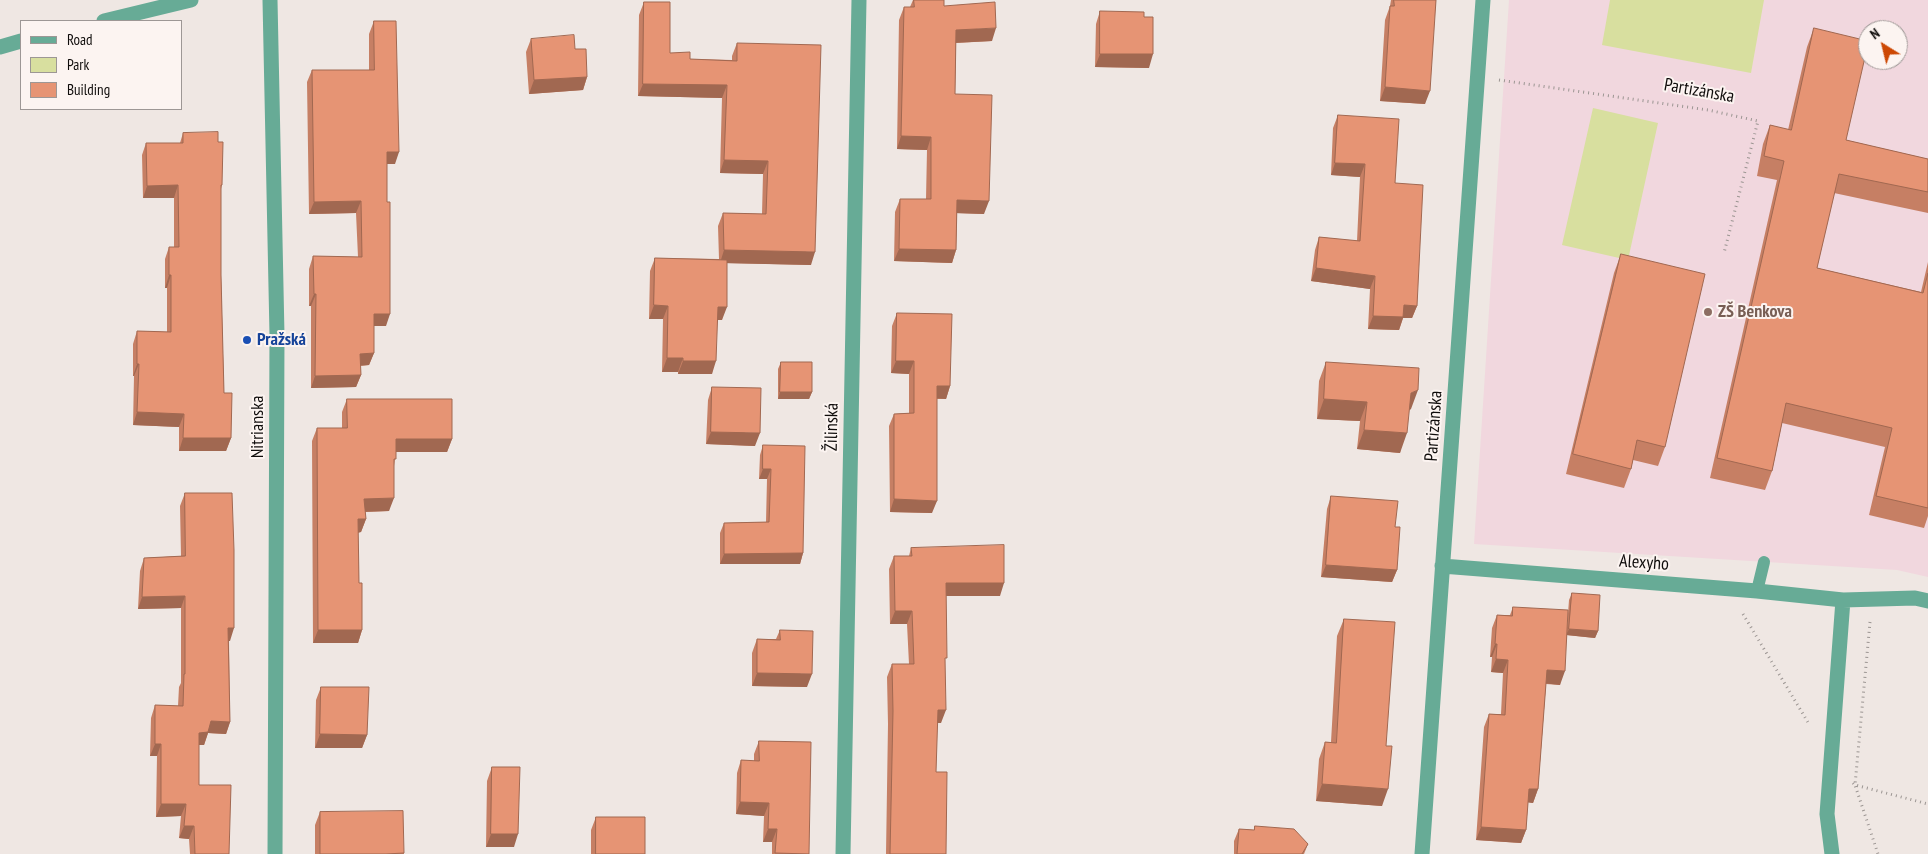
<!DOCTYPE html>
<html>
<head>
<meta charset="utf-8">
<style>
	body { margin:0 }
	#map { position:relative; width:1928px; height:854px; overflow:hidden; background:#efe7e3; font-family:"PT Sans Narrow",sans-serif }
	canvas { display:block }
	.legend { position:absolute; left:20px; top:20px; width:162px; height:90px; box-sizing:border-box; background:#fcf4f1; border:1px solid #9d9795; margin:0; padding:6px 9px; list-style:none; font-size:15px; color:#0f0c0b }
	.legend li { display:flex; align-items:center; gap:10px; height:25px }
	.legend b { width:25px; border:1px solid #9d9795 }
	.north { position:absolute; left:1858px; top:20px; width:50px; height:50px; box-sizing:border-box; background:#fcf4f1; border:1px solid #9d9795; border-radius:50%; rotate:324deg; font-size:14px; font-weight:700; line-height:20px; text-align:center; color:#0f0c0b }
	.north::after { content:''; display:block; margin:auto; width:18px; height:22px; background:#cd4804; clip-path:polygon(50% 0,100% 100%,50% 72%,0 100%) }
</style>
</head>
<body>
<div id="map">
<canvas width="1928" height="854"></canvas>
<ul class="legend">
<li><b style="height:6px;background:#67ab96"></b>Road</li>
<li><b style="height:14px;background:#d8df9f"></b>Park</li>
<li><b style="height:14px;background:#e69474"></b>Building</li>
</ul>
<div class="north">N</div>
</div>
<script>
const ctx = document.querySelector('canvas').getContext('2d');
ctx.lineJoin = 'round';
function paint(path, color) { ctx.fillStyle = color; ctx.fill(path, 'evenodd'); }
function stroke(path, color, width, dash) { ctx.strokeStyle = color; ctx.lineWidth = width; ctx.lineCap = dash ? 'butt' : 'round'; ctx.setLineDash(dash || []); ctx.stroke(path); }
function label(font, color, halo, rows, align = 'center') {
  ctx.font = font + ' "PT Sans Narrow",sans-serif'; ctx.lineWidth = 4; ctx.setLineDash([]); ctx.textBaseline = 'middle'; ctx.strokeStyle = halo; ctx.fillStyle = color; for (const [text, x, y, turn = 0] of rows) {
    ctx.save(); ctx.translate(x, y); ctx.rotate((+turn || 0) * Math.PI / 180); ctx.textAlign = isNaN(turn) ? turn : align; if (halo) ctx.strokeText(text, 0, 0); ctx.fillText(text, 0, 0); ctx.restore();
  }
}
paint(new Path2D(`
	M1509,0H1928V577L1897,570L1474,544ZM1868,30H1898V60H1868Z`), '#f1d7de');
paint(new Path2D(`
	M1610,0H1764L1751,73L1602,45Z
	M1593,108L1658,123L1628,260L1562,245Z`), '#d8df9f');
stroke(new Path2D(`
	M1499,80L1708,110L1758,121L1724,253
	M1743,614L1809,724
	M1870,622L1855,785L1878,854
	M1853,783L1855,785L1928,804`), '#9b9592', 3, [1, 4]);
stroke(new Path2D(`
	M1757,591L1764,562`), '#67ab96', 12);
stroke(new Path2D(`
	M270,0L277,335L275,854
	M104,21L191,0
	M0,47L21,41
	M1442,566L1757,591L1843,600L1827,814L1832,854
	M1843,600L1915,598L1928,601
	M843,854L859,0
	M1422,854L1483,0`), '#67ab96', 15);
paint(new Path2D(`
	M913,0H944V6L992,41L956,43L955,94L984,214L957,213L956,250L952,263L894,261L895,212L900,199H926L927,150L897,149L899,20L904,7H910Z
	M1391,0H1436L1425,104L1380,101L1385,20L1390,6Z
	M644,2L670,53L690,59L732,60V56L737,43L811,265L727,263L722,320H717L712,374H678V372H662L663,319H649L650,271L655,258L719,259L718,226L723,213L762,214L763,174L720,173L722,98L638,96L639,15Z
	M1100,11L1144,17L1149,68L1095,67L1096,24Z
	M374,21L395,164H387L386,326H374V353L369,365L360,366L361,375L356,387L311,388V306H309V269L313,256L358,257L356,213L309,214L307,82L312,70H369V34Z
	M1814,28L1846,140L1928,159V213L1834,193L1817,268L1921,292L1928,262V516L1924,528L1869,515L1885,447L1782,423L1772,471L1765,490L1710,478L1777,180L1757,176L1763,144L1770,125L1788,130L1807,47Z
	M531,39L575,49L587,77L583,90L529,94L526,52Z
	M1338,115L1395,183L1417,306L1412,318H1403L1399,330L1368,329L1370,289L1311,281L1315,250L1319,237L1357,241L1360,177L1331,175L1333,128Z
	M183,133L218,142L222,185L221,189V275L224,393L231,438L226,451H179V427L133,425L134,376H133V344L137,331L167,332V288H165V259L169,247H174V198H143L142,155L146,143H180Z
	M1621,254L1665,447L1658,466L1633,460L1631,469L1624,488L1566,474L1614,273Z
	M897,313L950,386L946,399H937L932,513L890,512L889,426L894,414L909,413V374L891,373L892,326Z
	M781,362L812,392L809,399H778V369Z
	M1326,362L1411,409L1409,410L1400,453L1357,449L1360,421L1317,419L1319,381Z
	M712,387L755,446L706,444L708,400Z
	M347,399L452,439L447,452H396L394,466L389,511L365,512L366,519L361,532L358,533L359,583L362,630L358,643H313L312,441L317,428H342V412Z
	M763,445L803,553L800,564H720V533L724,523L766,522L767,479H759L760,455Z
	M185,493L230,641H229L230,722L226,734L208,733L204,745H199V785L229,854H190L189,839L179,838L181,816L156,817L157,756H150L151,718L155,705L178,706L179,687L181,683V608L138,609L140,571L144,558L181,556L180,506Z
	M1331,496L1395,527L1397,570L1392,582L1321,577L1327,509Z
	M911,548L1000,596H946L945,664L941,723H937L936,772L946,854H886L888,724L887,677L892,664H909L907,624H890L889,569L894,556H909Z
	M1572,593L1598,631L1595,638L1567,635L1560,685L1546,684L1538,789L1533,803L1528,802L1526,830L1521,843L1476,840L1484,727L1489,714H1501L1503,673L1491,672L1492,657H1490L1492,628L1497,615H1510L1513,607L1567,627L1569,600Z
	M1344,619L1386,746L1382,806L1316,801L1319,759L1325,742H1331L1337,636Z
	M780,630L807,687L752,686V653L757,639H776Z
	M321,687L367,735L362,748H315L316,700Z
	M759,741L809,854H772V842H763L764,816L736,814L737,773L741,760L754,761V754Z
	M492,767L514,847H486L487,781Z
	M320,812L404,853V854H315V825Z
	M596,817L645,854H591V830Z
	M1255,826L1308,844L1304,854H1234V841L1239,829L1254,830Z`), '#c67f64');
paint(new Path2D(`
	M996,28L992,41L952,43L956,30Z
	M1100,54H1153L1149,68L1095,67Z
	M587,77L583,90L529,94L534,80Z
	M643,84L727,85L722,98L638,96Z
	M1385,87L1430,91L1425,104L1380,101Z
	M901,136L931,137L927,150L897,149Z
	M387,152H399L395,164H382Z
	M724,160L768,161L763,174L720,173Z
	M1335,163L1365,164L1360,177L1331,175Z
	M178,185L174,198H143L147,186Z
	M957,200L989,201L984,214L953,213Z
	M361,201L356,213L309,214L314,202Z
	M899,249L956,250L952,263L894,261Z
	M724,250L815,252L811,265L720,263Z
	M1316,268L1375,276L1370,289L1311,281Z
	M169,275H171L167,288H165Z
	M314,294H316L311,306H309Z
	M654,305L668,306L663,319H649Z
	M1404,305L1417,306L1412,318H1403L1399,330L1368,329L1373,316Z
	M718,307H727L722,320H713Z
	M374,314H390L386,326H369Z
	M374,353L369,365L355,366L360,354Z
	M667,358H683L678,372H662Z
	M683,361H716L712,374H678Z
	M896,361H914L909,374L891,373Z
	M137,364H139L134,376H133Z
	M361,375L356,387L311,388L315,376Z
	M937,386H950L946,399L933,398Z
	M1418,390L1411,409L1404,413L1411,393Z
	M780,392H812L809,399H778Z
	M1324,399L1367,402L1360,421L1317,419Z
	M137,412L184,414L179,427L133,425Z
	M1364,430L1407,433L1400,453L1357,449Z
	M711,432L760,433L755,446L706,444Z
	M183,438H231L226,451H179Z
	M396,439H452L447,452H391Z
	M763,469H771L767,479H759Z
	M394,498L389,511L359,512L364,499Z
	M894,499L937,501L932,513L890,512Z
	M358,519H366L361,532L353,533Z
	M803,553L800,564H720L724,554Z
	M1326,565L1397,570L1392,582L1321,577Z
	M946,583H1004L1000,596H941Z
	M185,596L181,608L138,609L142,597Z
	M895,611H912L907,624H890Z
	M228,628H234L230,641H224Z
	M1569,629L1598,631L1595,638L1566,635Z
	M318,630H362L358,643H313Z
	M1495,644H1497L1492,657H1490Z
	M1496,659L1508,660L1503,673L1491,672Z
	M1547,670L1565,671L1560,685L1542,683Z
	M757,673L812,674L807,687L752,686Z
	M938,710H946L941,723H933Z
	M211,721L230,722L226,734L208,733L204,745H194L199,733Z
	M320,734L367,735L362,748H315Z
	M155,744H161L157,756H150Z
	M1322,784L1388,789L1382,806L1316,801Z
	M1529,789H1538L1533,803L1524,802Z
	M740,802L769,803L764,816L736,814Z
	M161,804H186L181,816L156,817Z
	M184,826H194L189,839L179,838Z
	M1481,827L1526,830L1521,843L1476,840Z
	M768,829H777L772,842H763Z
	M491,834H518L514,847H486Z`), '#a16851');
const building = new Path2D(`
	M914,0H944V6L995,2L996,28L956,30L955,94L992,95L989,201L957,200L956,250L899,249L900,199H931V137L901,136L904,7H914Z
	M1394,0H1436L1430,91L1385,87L1390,6H1394Z
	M644,2H670V53L690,52V59L737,61V43L821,45L815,252L724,250L723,213L766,214L768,161L724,160L727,85L643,84Z
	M1100,11L1144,12V17H1153V54H1100Z
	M374,21H396L399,152H387V202H390V314H374V353L360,354L361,375L315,376L316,294H314L313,256L362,257L361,201L314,202L312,70H374Z
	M1814,28L1868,41V44L1846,140L1928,159V192L1839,174L1817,268L1923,293L1928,273V508L1876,496L1892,428L1786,403L1772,471L1717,458L1784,161L1764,156L1770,125L1791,130Z
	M574,35L575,49H586L587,77L534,80L531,39Z
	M1338,115L1399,119L1395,183L1423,185L1417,306L1404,305L1403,317L1373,316L1375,276L1316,268L1319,237L1360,241L1365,164L1335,163Z
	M218,132V142H223L222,185H221V275L224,393H232L231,438H183L184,414L137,412L139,364H137V331L171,332V275H169V247H179L178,185L147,186L146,143H183V133Z
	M1621,254L1705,274L1665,447L1637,440L1631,469L1573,454Z
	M655,258L727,260V307H718L716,361H683V358H667L668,306L654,305Z
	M897,313L952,314L950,386H937V501L894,499V414L914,413V361H896Z
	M781,362H812V392H780Z
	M1326,362L1419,368L1418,390L1411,393L1407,433L1364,430L1367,402L1324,399Z
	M712,387L761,388L760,433L711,432Z
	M347,399H452V439H396V459H394V498L364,499L366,519H358L359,583H362V630H318L317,428H347Z
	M763,445L805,446L803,553L724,554V523L769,522L771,469H763Z
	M185,493H232L234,550V628H228L230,722L211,721L208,732L199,733V785H231L229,854H195L194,826H184L186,804H161V744H155V705L183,706L184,674H185V596L142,597L144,558L185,556Z
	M1331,496L1398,501L1395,527H1400L1397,570L1326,565Z
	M1004,545V583H946L947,658H945L946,710H938L936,772H947L946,854H890L893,711L892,664H914L912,611H895L894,556H912L911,548Z
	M1572,593L1600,595L1598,631L1569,629Z
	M1513,607L1568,610L1565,671L1547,670L1538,789H1529L1526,830L1481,827L1489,714L1505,715L1508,660L1496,659L1497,644H1495L1497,615L1512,616Z
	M1344,619L1395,622L1386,746H1392L1388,789L1322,784L1325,742L1336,743Z
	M780,630L813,631L812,674L757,673V639L780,640Z
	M321,687H369L367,735L320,734Z
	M759,741L811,742L809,854L775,853L777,829H768L769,803L740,802L741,760L759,761Z
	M492,767H520L518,834H491Z
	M403,811L404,853L386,854H320V812Z
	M596,817H645V854H596Z
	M1255,826L1294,829L1308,844L1302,854H1237L1239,829L1254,830Z`);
paint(building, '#e69474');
stroke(building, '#a16851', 1);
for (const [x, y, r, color] of [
	[1708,312,5,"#8d6e63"],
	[247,340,5,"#1a4fb4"]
]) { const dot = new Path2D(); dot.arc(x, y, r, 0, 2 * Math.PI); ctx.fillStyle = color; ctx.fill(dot); stroke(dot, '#fcf4f1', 2); }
label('18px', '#0f0c0b', '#fcf4f1', [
	["Partizánska",1699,91,10],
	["Partizánska",1434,426,-86],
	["Nitrianska",258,427,-90],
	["Žilinská",832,427,-89],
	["Alexyho",1644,563,4]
]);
label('bold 18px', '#785e54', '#fcf4f1', [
	["ZŠ Benkova",1718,312]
], 'left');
label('bold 18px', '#164399', '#fcf4f1', [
	["Pražská",257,340]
], 'left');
</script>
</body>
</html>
